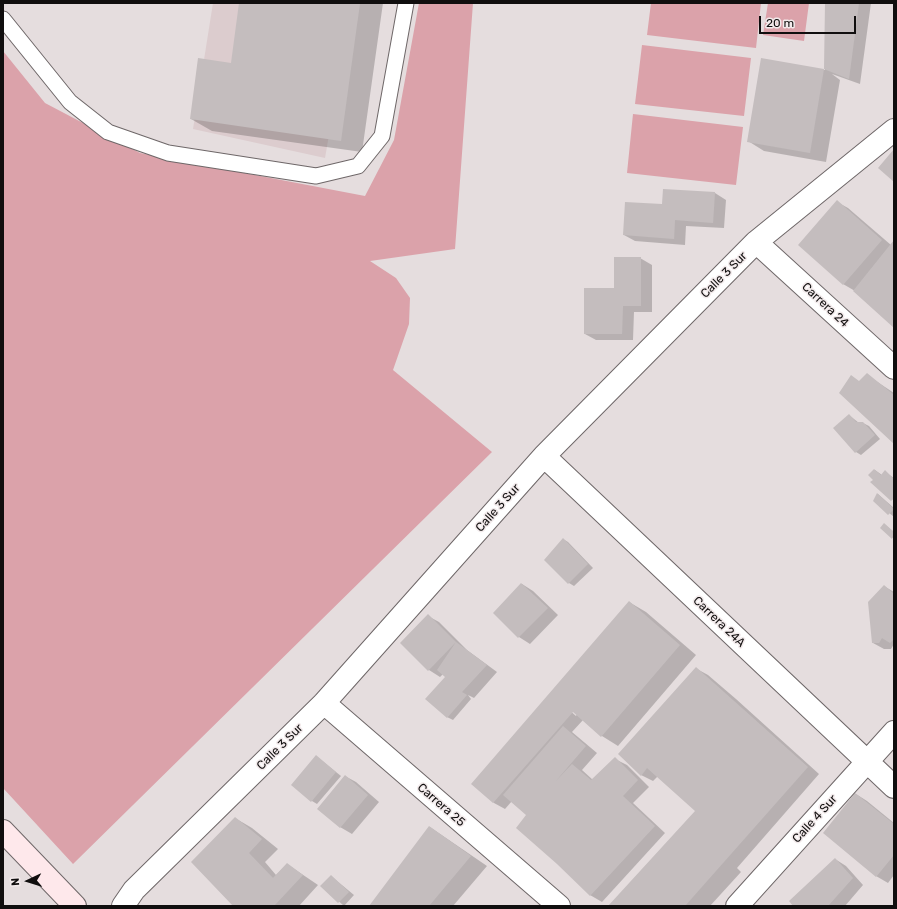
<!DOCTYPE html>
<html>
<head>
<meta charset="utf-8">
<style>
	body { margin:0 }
	#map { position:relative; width:897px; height:909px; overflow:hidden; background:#e5ddde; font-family:Rubik,sans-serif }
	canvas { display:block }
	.frame { position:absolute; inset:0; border:4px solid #100e0e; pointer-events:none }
	.north { position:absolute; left:8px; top:861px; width:40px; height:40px; -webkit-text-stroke:3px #f2eaeb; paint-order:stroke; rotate:266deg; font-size:11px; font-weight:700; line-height:16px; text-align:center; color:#100e0e }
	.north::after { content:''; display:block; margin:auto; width:14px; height:18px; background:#100e0e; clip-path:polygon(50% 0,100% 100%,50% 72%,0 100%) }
	.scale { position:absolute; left:759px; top:16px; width:97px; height:18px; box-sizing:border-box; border:2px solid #100e0e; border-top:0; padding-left:5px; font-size:12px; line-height:14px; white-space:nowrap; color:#100e0e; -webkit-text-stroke:3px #f2eaeb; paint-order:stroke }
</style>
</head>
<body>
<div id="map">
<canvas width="897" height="909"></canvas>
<div class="frame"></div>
<div class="north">N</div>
<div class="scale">20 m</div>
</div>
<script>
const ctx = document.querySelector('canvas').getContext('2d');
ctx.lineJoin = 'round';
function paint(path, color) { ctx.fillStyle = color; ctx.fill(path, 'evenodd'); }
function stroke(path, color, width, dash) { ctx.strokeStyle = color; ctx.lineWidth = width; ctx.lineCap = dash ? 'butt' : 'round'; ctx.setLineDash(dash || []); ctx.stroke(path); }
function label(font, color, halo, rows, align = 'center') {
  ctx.font = font + ' Rubik,sans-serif'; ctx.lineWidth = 3; ctx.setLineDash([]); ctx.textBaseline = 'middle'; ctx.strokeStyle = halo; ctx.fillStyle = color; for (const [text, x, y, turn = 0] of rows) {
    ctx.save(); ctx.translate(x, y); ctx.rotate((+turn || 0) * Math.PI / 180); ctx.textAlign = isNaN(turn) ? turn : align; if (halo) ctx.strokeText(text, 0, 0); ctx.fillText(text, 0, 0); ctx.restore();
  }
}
paint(new Path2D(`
	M213,3H352L325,158L193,129Z`), '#dcccce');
paint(new Path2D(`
	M419,3H473L455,249L370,261L396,278L410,298L409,324L393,370L492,452L73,864L3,788V51L45,103L140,153L365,196L394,140Z
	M651,3H761L756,48L647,35Z
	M768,3H809L804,41L763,35Z
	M642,45L751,58L744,116L635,104Z
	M633,114L743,127L736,185L627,173Z`), '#dba2aa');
paint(new Path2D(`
	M240,3H383L362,152L212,131L191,119L232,64Z
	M826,3H871L860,84L832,74L840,80L826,162L764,151L748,141L762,59L825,70Z
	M715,193L726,200L724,228L686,226L685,245L635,241L624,235L663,205Z
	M837,202L848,208L891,245L894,241V326L855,291L843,284Z
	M640,258L652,265V312H634L633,340H596L585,334L615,289Z
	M867,375L894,393V443L860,382Z
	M849,415L859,423H863L869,426L880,439L861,455L856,452L835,428Z
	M875,470L882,475L885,472L894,478V501L874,480Z
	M878,494L894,508V517L874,500Z
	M884,524L894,532V539L881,528Z
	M563,539L568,542L593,568L574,586L569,583Z
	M522,584L533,591L558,615L530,644L519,637L494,613Z
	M884,586L894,592V644L891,649H884L873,643Z
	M629,602L646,612L696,655L618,746L602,736L583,720L572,732L597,753L582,770L593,780L615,759L627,765L649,787L633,803L665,833L602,902L590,895L528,815L512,801L505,809L494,803L473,784ZM559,701L577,714L576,716Z
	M428,616L439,622L467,650L497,672L474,698L468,695L471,699L453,720L447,717V677L443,674L440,677L429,670Z
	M697,669L708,675L736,699L819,774L737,868L741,872L710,906H610L696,811L658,776L653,781L641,775Z
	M316,756L341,776L317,804L312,801Z
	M345,776L356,782L379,802L352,834L340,827Z
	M856,794L867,801L894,823V875L888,883L876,876Z
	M235,818L252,828L278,849L265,862L276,875L287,864L318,885L299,906H235Z
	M430,827L487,866L453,906H370Z
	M835,859L846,866L863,885L845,906H794Z
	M331,876L354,895L344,906L322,886Z`), '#0003');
paint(new Path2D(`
	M239,3H360L341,141L190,119L198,58L231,63Z
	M825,3H859L849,79L824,69L810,153L747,142L761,58L824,69Z
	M894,149V182L878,168Z
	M663,189L715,192L713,223L675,220L674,239L623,235L625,202L662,204Z
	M837,200L882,240L843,285L798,245Z
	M894,240V328L853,291Z
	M614,257H641V306H623L622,334H584V288H614Z
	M867,373L894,395V444L839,393L851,375L859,381Z
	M849,414L856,422H863L875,435L855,453L833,428Z
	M874,469L881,475L885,470L894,479V498L891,501L870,482L873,480L868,475Z
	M877,493L894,509L888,515L873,501Z
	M884,523L894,532L892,539L880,528Z
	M563,538L588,564L568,584L544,560Z
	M521,583L548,608L518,638L493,613Z
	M884,585L894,594V639L890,643L882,638L879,643H872L868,602Z
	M629,601L680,645L601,737L573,712L493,803L471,784Z
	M428,614L456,642L428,671L400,643Z
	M456,642L487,665L462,692L467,695L447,718L425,699L445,677L437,670Z
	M696,667L808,767L685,906H608L695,811L647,768L641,776L618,754Z
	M563,726L586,746L555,782L572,764L591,780L615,757L638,780L623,796L655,826L590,896L557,864L516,828L526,815L503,795Z
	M316,755L336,772L311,802L291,785Z
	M345,775L368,795L340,828L317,809Z
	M855,793L894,824V855L876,877L823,833Z
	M235,817L262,839L249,853L273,878L287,863L303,875L274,906H233L191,862Z
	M429,826L471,856L429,906H369Z
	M835,858L853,878L828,906H793L789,901Z
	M331,875L349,892L338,903L320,886Z`), '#c4bdbe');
const service = new Path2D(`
	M3,19L70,102L108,132L168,153L316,176L358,166L382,136L406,3`);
const minor = new Path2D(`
	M756,242L894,368
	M544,456L894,787
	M324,703L559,906
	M123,906L134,890L324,703L544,456L756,242L894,130
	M737,906L894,732`);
const secondary = new Path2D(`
	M3,831L75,906`);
stroke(service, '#6e6768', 17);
stroke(minor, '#6e6768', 24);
stroke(secondary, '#6e6768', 24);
stroke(service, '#fff', 15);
stroke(minor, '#fff', 22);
stroke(secondary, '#fee8eb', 22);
label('12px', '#100e0e', '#f2eaeb', [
	["Calle 3 Sur",724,275,-45],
	["Carrera 24",825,305,43],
	["Calle 3 Sur",498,508,-48],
	["Carrera 24A",719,622,44],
	["Calle 3 Sur",280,747,-45],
	["Carrera 25",441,805,41],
	["Calle 4 Sur",815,819,-48]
]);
</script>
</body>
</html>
